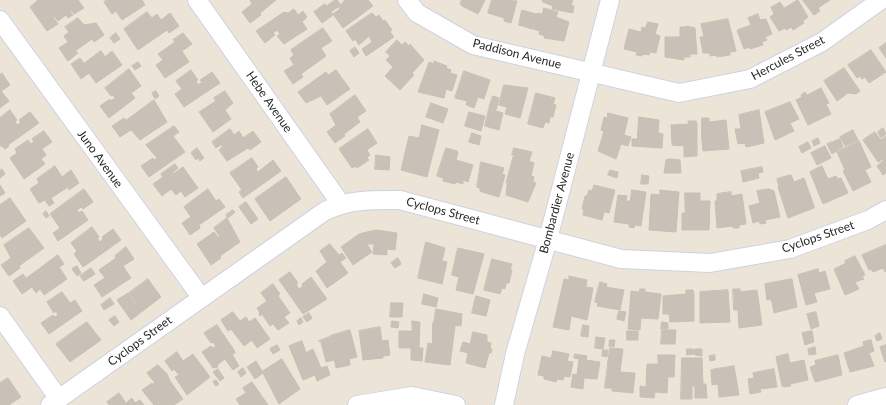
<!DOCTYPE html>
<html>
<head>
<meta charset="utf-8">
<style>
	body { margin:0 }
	canvas { display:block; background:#ede4d8 }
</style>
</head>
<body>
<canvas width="886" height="405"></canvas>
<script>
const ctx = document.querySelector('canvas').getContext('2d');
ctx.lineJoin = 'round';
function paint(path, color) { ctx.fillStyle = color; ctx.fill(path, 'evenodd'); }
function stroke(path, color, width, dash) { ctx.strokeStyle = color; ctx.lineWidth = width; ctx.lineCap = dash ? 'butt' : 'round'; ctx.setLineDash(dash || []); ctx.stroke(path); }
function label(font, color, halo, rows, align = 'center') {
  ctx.font = font + ' Lato,sans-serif'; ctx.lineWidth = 3; ctx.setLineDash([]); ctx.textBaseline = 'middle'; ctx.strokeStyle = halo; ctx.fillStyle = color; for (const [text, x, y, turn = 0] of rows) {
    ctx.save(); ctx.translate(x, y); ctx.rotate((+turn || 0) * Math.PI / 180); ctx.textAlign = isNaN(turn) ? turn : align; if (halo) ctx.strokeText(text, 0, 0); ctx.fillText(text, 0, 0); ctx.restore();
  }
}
const building = new Path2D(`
	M78,0L84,8L74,14L72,11L70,12L73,15L68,18L66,15L58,21L54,16L53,17L58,24L47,31L30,7L38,0Z
	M107,0H142L145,5L122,20L116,11L112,14L104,2Z
	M276,0L260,13L261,15L250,23L242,12L252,4L250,0Z
	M335,0H337L341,5L331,12L327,6Z
	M345,0H368L373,6L343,28L333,14L340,9L339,8Z
	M462,0H485L478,14L462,6L460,4Z
	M492,0L517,1L511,23L504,21V18L488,13Z
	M543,0H573L571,5L574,6L573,13L552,9L553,6L543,2Z
	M798,0L808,17L803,21L804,23L793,30L792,27L786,30L785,28L779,31L770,17L774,14L771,7L780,2L784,8Z
	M803,0H830L818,8L820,11L814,15Z
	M325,4L333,15L322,23L314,12Z
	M544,8L558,12L556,17L569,22L564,41L544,38L545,36L539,34L540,31L533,29L537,13L542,14Z
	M294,9L298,15L303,11L307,17L302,22L307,29L284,44L277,36L280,34L277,30L273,33L275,35L265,43L256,31L284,12L288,13Z
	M522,10L536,14L532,29L519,25Z
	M147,12L152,18L157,14L161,20L170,13L179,26L169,33L167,30L138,50L124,29Z
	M372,13L376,17L379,15L383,21L385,20L392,30L390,32L394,37L366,56L362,49L372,42L369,36L359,45L355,39L353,41L346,31Z
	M758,14L760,20L766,19L772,34L765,37L767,40L762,42L763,45L750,49L749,47L744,49L737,30L751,25L748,18Z
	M78,18L84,25L96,23L104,35L94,42L92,39L75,51L78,53L68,61L59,48L68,42L64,36L69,32L65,27Z
	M728,19L736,51L730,52V55L717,57V55L710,56V53H703L700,37H704L701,24Z
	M648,22L658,24L655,34L660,36L656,53L650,52L649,55L643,54L642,56L636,55L637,52L624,49L629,29L641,32L642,27L645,28Z
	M686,26L695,28L697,54H690V57H684V60L665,57V37H680V27H686Z
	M323,28L332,41L321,48L326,56L301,74L303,77L293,84L284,71L294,65L290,58L294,55L291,50Z
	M116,33L120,39L114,43L110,38Z
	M183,33L192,44L182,51L189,62L165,78L156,65L163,60L158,54L175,42L173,40Z
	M397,40L402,45L405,42L409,46L410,44L424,60L412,73L414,75L400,90L385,76L393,67L386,60L390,56L386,52Z
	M886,43V58L879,48Z
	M355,47L359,53L354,57L350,51Z
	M871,50L886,72L869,83L865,77L862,79L860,76L857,78L848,65Z
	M101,51L105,57L112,51L122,65L96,83L89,73L81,79L71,64L80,58L84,63Z
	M434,61L447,66L446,68L451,70L450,73L457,75L452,91L446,89L444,98L418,92L429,62L434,64Z
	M138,62L141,66L135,70L132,66Z
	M844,68L860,91L856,94L848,93L837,101L824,81Z
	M129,69L141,86L131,93L135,98L109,118L100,106L110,99L111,101L115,98L113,95L111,96L105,88Z
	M191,70L198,80L196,81L198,85L202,82L200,80L212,72L220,83L184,107L175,94L182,89L176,81Z
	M336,70L350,89L327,105L321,96L306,103L298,92L326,72L328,75Z
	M464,71L490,80L484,99L478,97L474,108L466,105L467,101L455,98Z
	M2,73L10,85L1,91L9,101L0,108V75Z
	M504,85L528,88L520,118L505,114L507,107L499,105Z
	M821,88L829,103L826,104L831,114L808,125L796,100L802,97L801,95L805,92L807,95Z
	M156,91L159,96L155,99L152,93Z
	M225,91L233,103L225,110L231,119L213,132L199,112L216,101L214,98Z
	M536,93L555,98L553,104L556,105L553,117H550L549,123L545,122L543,128L528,124Z
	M355,95L366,111L357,117L360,122L344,134L345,136L335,143L327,132L336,125L330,114Z
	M493,96L499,98L496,110L489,108Z
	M154,100L167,122L140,140L131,130L120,137L112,126L124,118L126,120Z
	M790,102L799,119L790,123L794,131L775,140L765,112Z
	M431,103L448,109L443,123L426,117Z
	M489,109L503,113L499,130L485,126Z
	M10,110L17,120L15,121L17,125L21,122L19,120L30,112L39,123L8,145L9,146L5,149L0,145V118Z
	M759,110L764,143L746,147L745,143L738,144L735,129H741L739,115Z
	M469,112L485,116L481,131L465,126Z
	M608,113L628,118L624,135L631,137L628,146L621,144L616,159L598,151L604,131L601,130L604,117L607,118Z
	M639,117L659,120L658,133L663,134L662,148L632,146V139H637Z
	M702,118H709V122L726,120L729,149L703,151L702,141L706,139L702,140Z
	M688,121H696L697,124V156L684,157V146L672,145L671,125L689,124Z
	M422,125L439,130L427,177L401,170L409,136L419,138Z
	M174,126L179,132L173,136L185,152L149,177L141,166L153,158L154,160L157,158L146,145Z
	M883,128L886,134L881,138L878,132Z
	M230,129L234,135L239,131L243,138L253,131L261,142L250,150L248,148L227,161L219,150L223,146L221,145L216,148L212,142Z
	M368,129L377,143L367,150L370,155L367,158L369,160L357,168L356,166L352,168L339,149Z
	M853,130L858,140L845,146L840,137Z
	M44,131L52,142L42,149L46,155L41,159L45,164L24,179L10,158L17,153L15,149L28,140L31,144L34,141L32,139Z
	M875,132L881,140L886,136V173L883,175L877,166L884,160L883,159L878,162L863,140Z
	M472,133L481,136L479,145L469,142Z
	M818,138L820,143L814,146L812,141Z
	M840,139L843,147L837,150L833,142Z
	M859,141L871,167L865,170L871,182L853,191L843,171L845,170L837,152Z
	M808,142L811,148L802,153L799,147Z
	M832,142L837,151L832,154L827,144Z
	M825,146L831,158L817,165L811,153Z
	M197,148L204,158L200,161L198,158L196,160L191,153Z
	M446,148L457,151L458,153L456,160L473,165L468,182L463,180V184L456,182L455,184L443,181V178L437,176Z
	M514,148L532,152L529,161L534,163L531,176L534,177L533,182L536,183L528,202L506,195L507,185L509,183H506L513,157L517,156L512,155Z
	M376,155L390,157L389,170L375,169Z
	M252,158L258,167L256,169L258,172L273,160L281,171L243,198L239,192L242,190L230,173Z
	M671,159L680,160L681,173H664L666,160Z
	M481,162L504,168L502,174L505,175L499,197L482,192L480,191V188L477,187Z
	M175,164L178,168L172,173L173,174L183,167L198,188L185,197L181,191L176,195L171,189L162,196L153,184L163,177L161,174Z
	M55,166L62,177L71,170L79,183L69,190L68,187L51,198L54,203L49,206L45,200L39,203L30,189L39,183L37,179Z
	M822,166L828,179L836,176L838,179L841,178L848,193L823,204L810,172Z
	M762,167L763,172L758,173L759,178L743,182L741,171Z
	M2,169L5,174L0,178V171Z
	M610,170L618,172L617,178L608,175Z
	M642,175L649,176L648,184H641Z
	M791,175L794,182L804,178L814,206V208L788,218L778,187H779L777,179Z
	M286,177L301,199L270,221L255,199Z
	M0,185L5,193L0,196Z
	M594,185L615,190L609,213L604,212L602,220L583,215L584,209H582L585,196H587L589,190L592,191Z
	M84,189L93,202L83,209L81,207L77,210L79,213L82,211L88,220L58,241L53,233L60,228L50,214Z
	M208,189L216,201L219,199L225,207L199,225L200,228L190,235L182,223L191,217L184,207Z
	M769,189L774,191L780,217L765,220L766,223L760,224L759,221L753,223L749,206L760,203L757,191Z
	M632,190L646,192L641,226L635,225L634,228L629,227V224L614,222L618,195L627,196L626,201H630Z
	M660,190L679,192L676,232L649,230L651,194L660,195Z
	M731,192V196L742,194L746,224L739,225V228H733V226L717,228L715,201H717V194Z
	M685,193H700V201H710L709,230H682V213H685Z
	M10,198L26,221L2,238L0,234V205Z
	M246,202L258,219L251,224L239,207Z
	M233,210L235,212L228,218L226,215Z
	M46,211L49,216L46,218L43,214Z
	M227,218L240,242L220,256L221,258L211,265L197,244L214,232L219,238L220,237L214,228Z
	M92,227L99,237L97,238L100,242L103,239L102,237L113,229L121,240L83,267L74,254L77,251L71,243Z
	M29,228L44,248L19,266L20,268L9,276L1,265L11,258L4,245Z
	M376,230L397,233L395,250L387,249V255L373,254L374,244H367L372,252L353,265L341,247L359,234Z
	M426,242L445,248L442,261L447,262L442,284L418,278Z
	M330,244L339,255L342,253L346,258L340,262L348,273L327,288L316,271L327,262L320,251Z
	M886,245V271L885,272L883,268L873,272L871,269L869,270L862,255Z
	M126,247L134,259L123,266L131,278L102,297L94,285L105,278L99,270L116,258L115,256Z
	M458,248L484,254L473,294L456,290L459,277L452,275Z
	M58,255L64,264L59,267L67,279L44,295L40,289L36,293L32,287L22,294L13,281L23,274L26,278Z
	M855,256L865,275L862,276L864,279L855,282L859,289L845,295L834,269L846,263L845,261Z
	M398,258L401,264L395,268L391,263Z
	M492,259L512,264L510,270H512L509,283H506L505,289L502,288L500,294L484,290Z
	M77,266L81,273L77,276L72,269Z
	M91,268L95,274L84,281L80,276Z
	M818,269L819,273L825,271L830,289L814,293L817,302L806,305L798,275Z
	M290,272L298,283L296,284L299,289L303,286L302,284L311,277L327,299L303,314L279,280Z
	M569,276L587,280L586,287L593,288L587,320L571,316L569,330L553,327L564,279L569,280Z
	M148,279L161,297L131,320L117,300L128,293L135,304L136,303L129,293Z
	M792,279L797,307L774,313L772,302L770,299L767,300L765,284Z
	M600,282L607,284L606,287L624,290L620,310L597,306L598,303L595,302Z
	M273,284L280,294L278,296L290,313L284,317L289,323L278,330L273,324L270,326L262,314L260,316L259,314L260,313L257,308L267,301L261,293Z
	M640,289H645V292L661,294L658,319L641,318L640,330L628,329L631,291L639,292Z
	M733,289H740V292L757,290L762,325L739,328L738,310H734Z
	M686,290H693L694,294V321L670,322L669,314H663V296L686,294Z
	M728,290L730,322L700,323V292Z
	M62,292L70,303L75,300L82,311L49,334L41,323L53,315L55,317L58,315L56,311L54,313L47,302Z
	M424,294L438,298L436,307L422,304Z
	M476,296L490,300L486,316L472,313Z
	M110,298L114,304L104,310L101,305Z
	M391,303H403L402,317H390Z
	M436,309L462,314L461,326L434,323Z
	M619,311L626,312L624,321L617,319Z
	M233,312L240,321L246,317L249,322L255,318L270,339L257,348L252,340L244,346L231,329L228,331L221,320Z
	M816,312L819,326L811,329L807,314Z
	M309,313L312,318L307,322L303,317Z
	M115,316L119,322L114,326L109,320Z
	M301,318L303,322L299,325L297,321Z
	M392,321L399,322L398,328L391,327Z
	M412,321L420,322L419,348H423L422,361L411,360V348H399V331H412Z
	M87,322L101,340L70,362L56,344Z
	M662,322L668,323V329H661Z
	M433,323L455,326L450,365L425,362L428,343L432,344Z
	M217,325L234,350L235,353L232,354L239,366L233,370L225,359L217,365L218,367L213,368L202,352L211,346L213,348L216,346L213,342L211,343L204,333Z
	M583,325L589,326L588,337L581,336Z
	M380,327L382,341L388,340L390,355L383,356V358L363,360L359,331Z
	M350,330L357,357L349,359L350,365L336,368L330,336Z
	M662,330H676L675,344H661Z
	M627,331H638V340H627Z
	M812,331L814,342L805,345L802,333Z
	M473,332L487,335V342L491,343L490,349H492L491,353H489L485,368L466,363L468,353L460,351L463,342L470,344Z
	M880,333L882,339L877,341L875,336Z
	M329,337L334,360L326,362L321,342L319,341Z
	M596,337L605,338L603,349L595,348Z
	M610,340H615L614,347L609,346Z
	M871,340L874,351L869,353L874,366L850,372L844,353L864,346L863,342Z
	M302,341L307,356V352L313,349L321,368L327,366L330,375L317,381L315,375L303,380L289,346Z
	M277,345L280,350L273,354L270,349Z
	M886,345V361L885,362L880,347Z
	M815,347L816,354L809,355L808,349Z
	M610,348L623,349L620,372L635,373L633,393L612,391V388H605Z
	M687,349H693L694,354L687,355Z
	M695,349H702V356L695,355Z
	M603,350H608L607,357L602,356Z
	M553,351L569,354L567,361L573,362L570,377L564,376L563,380L557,379L556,382L544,379V376L538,375L542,356L551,358Z
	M177,352L183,361L193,354L210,377L187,395L175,377L179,375L174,369L172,371L165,361Z
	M575,354L587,356L586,360L600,362L597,379L584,378L583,389L571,387L573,374L577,375L579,359L574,358Z
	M788,354L790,363L804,360L808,380L790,384L791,386L784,387L782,386L776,357Z
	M658,355H675L674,377H668L667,393L655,392L654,398L640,397V386L646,387L647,364H658Z
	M715,355V360L710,361L709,356Z
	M838,355L842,375L815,382L810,367L816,365L815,361Z
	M682,358H702L703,384H706L707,398H695V386H692V399H681Z
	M282,359L300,389L279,404L263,373L255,379L247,367L256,361L262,371Z
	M158,365L167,374L170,381L183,399L174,405H154L142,390L152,383L153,384L155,383L147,373Z
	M734,366L739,395L719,397L718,384L712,385L711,370Z
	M243,368L246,373L241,377L238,372Z
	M218,369L224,378L220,381L213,372Z
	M774,369L777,387L760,389L761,392L750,394L748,379L754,378L753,373Z
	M8,378L21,397L9,405H0V383Z
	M216,380L219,384L216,386L213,382Z
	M252,382L268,405H240L236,399L246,393L243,388Z
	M119,393L126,403L132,398L135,403L140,400L144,405H109L107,402Z`);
paint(building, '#c8c1b8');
stroke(building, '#c8c0b2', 1);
const minor = new Path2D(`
	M197,0L341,204
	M407,0L417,13L473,45L679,93L750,79L822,42L881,0
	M0,20L201,297
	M0,316L59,399
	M50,405L325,211C351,199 372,200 400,200L621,259L710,263L790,249L868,220L886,210
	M357,405L412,396L456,405
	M504,405L515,354L548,239L610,0
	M857,405L886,397`);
stroke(minor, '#cdd2e4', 20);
stroke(minor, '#fff', 18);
label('12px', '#282828', '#fff', [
	["Paddison Avenue",517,54,14],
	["Hercules Street",788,58,-28],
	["Hebe Avenue",269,102,55],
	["Juno Avenue",100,159,54],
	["Bombardier Avenue",557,203,-75],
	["Cyclops Street",443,211,15],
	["Cyclops Street",818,237,-19],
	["Cyclops Street",140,341,-36]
]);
</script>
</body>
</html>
